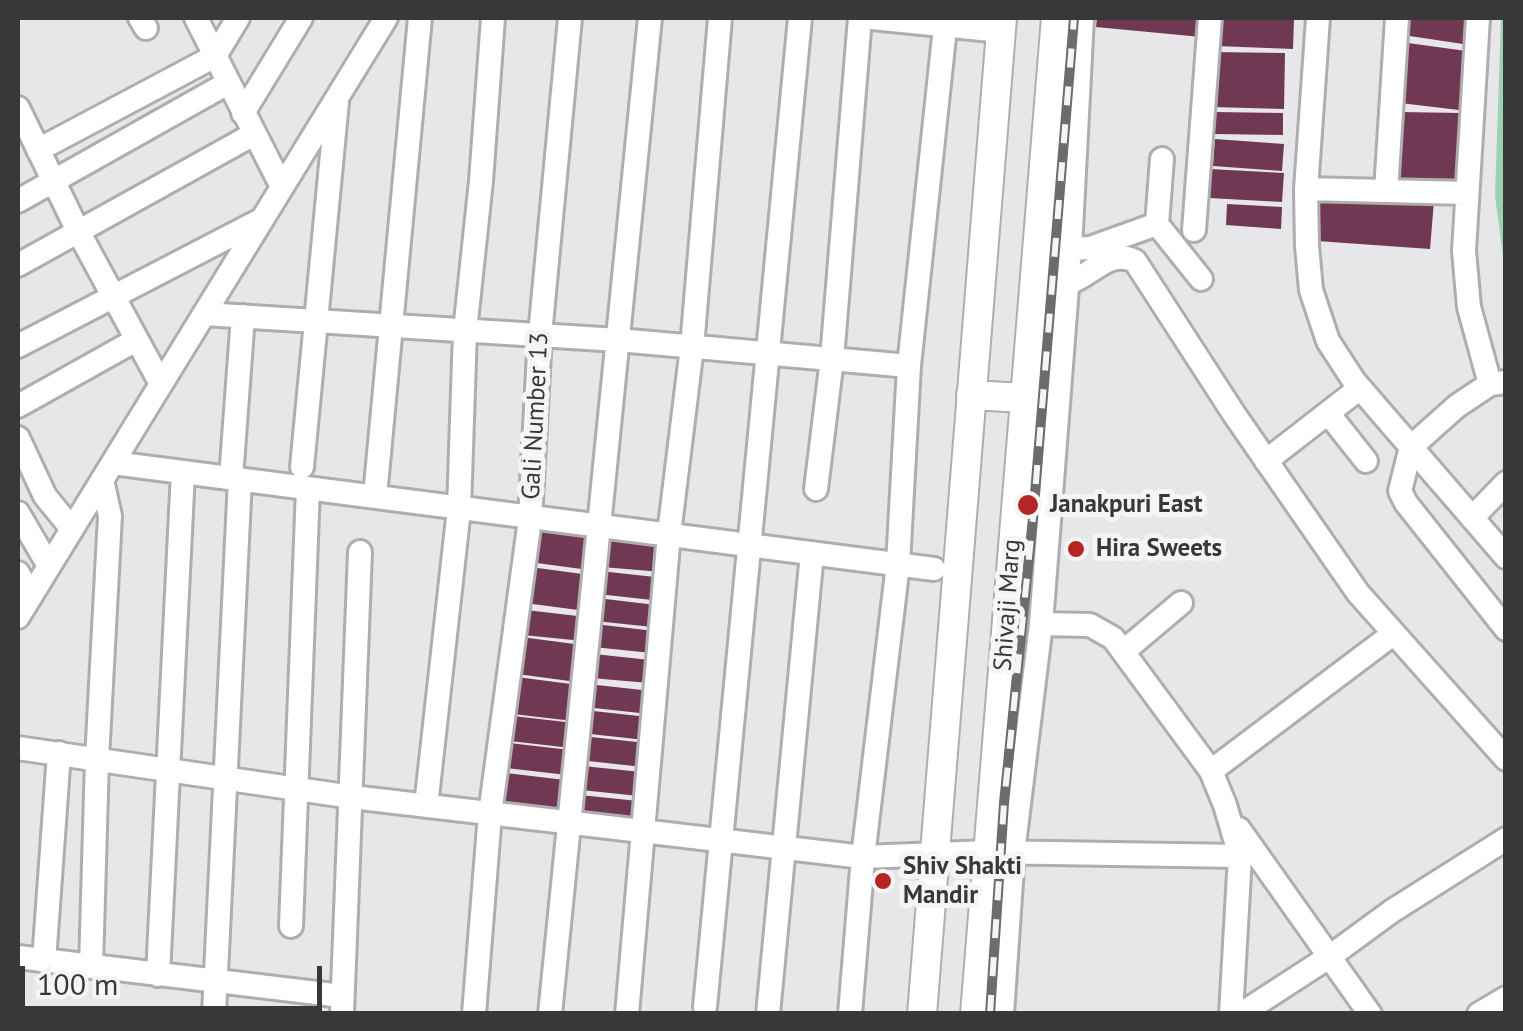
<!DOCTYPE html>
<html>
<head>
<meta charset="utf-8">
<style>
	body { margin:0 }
	#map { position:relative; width:1523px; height:1031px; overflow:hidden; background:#e7e7e9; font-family:"PT Sans",sans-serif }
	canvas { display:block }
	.frame { position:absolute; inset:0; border:20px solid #383839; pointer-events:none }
	.scale { position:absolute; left:20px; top:966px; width:302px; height:45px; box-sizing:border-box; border:5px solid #383839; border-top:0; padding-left:12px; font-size:30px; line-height:35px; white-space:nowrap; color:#383839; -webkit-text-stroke:8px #f4f5f6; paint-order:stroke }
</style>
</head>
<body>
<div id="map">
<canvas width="1523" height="1031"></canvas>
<div class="frame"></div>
<div class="scale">100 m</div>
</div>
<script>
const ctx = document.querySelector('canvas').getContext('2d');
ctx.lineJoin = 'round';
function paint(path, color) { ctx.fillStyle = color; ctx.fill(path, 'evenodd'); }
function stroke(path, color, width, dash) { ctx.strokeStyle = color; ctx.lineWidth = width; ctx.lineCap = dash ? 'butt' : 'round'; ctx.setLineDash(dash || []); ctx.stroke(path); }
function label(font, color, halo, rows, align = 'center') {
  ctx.font = font + ' "PT Sans",sans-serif'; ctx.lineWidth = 10; ctx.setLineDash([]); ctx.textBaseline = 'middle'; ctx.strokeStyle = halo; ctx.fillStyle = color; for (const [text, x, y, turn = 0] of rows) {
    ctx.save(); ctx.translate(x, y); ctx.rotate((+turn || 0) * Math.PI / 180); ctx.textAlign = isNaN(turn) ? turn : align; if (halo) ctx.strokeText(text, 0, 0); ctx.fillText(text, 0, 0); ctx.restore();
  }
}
paint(new Path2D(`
	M1501,18H1506L1505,271L1495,196Z`), '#9ed1b4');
paint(new Path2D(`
	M1097,18H1203L1201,37L1096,27Z
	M1218,18H1294L1293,49L1217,46Z
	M1406,18H1467L1463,44L1403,35Z
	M1408,43L1466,51L1459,110L1400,103Z
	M1212,52L1285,53L1284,109L1212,107Z
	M1214,112L1283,113V135L1214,134Z
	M1401,112L1460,113L1458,179L1398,178Z
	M1215,139L1284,144L1282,171L1213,166Z
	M1210,169L1284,173L1282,202L1209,198Z
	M1321,192L1434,201L1430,249L1317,241Z
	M1227,204L1282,207L1281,229L1226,225Z
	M533,526L594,534L589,570L529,562Z
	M605,537L665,546L662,572L602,567Z
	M530,567L590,575L586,611L525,603Z
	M600,571L664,578L661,601L598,594Z
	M597,598L656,605L653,627L595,621Z
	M526,610L586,617L583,641L523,635Z
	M595,624L654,631L652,653L593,647Z
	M521,637L582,645L577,682L517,674Z
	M594,654L650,660L649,683L591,678Z
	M517,677L578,685L573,721L513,714Z
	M588,684L651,691L649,714L585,707Z
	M584,710L648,717L645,740L581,733Z
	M513,716L574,723L571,748L510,741Z
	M582,736L646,743L643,767L579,760Z
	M509,743L570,750L567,775L506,768Z
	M583,766L641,772L639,796L581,790Z
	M506,773L565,780L560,818L501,810Z
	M580,795L638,801L636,824L578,819Z`), '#703853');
const minor = new Path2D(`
	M140,18L146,28
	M196,18L282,187
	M872,18L1001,31
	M1318,18L1306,189L1307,246L1311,290L1328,341L1354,381L1506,557
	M1478,18L1464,251L1469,307L1490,384
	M18,108L78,231L161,384
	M243,113L301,18
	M38,150L215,56L238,18
	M1306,189L1466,193
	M1386,191L1397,18
	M18,201L228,83
	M1157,224L1201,279
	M1194,230L1210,18
	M1070,249L1090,248L1157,224L1162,159
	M18,265L254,134
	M1035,281C1044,282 1058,285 1068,283C1092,276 1108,248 1135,261L1234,414L1358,593L1506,759
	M204,314L618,340L909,366
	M18,346L259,221
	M1506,382L1490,384L1457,406L1411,447L1400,491L1406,503L1506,629
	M18,406L136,340
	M1328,413L1366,461
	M18,438L45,496L72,529
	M1266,461L1360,388
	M113,463L934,569
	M302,467L337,102
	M231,478L243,316
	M816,489L832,359L860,18
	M375,496L420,18
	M18,513L49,566
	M1472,518L1506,483
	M18,573L31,595
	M18,617L386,18
	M1041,624L1070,249L1082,18
	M1124,651L1181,603
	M18,748L352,797L863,857L988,852L1240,856
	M1211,771L1393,634
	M426,806L459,509L465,331L481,181L493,18
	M1239,829L1370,1014
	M291,926L308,488
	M18,957L342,996
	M44,961L59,753
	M91,967L97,759L110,516L102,480
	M158,975L183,472
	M705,1007L800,18
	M214,1014L240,479
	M342,1014L360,552
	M474,1014L490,814L530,519L540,335L570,18
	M550,1014L650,18
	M627,1014L669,534L692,347L720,18
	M768,1014L812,553
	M850,1014L863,857L898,564L909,366L946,18
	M1002,1014L1013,853L1041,624L1090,625L1113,638L1211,771L1225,805L1240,856L1231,1014
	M1241,1014L1332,955L1392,911L1506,839
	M1479,1014L1506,998`);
const major = new Path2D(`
	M971,395L1024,398
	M922,1014L1002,18
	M975,1014L1056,18`);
stroke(minor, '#aeaeb0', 28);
stroke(major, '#aeaeb0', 32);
stroke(minor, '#fff', 22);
stroke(major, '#fff', 28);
const rail = new Path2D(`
	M990,1014L1004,803L1033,518L1074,18`);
stroke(rail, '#6c6c6e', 10);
stroke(rail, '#f4f5f6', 6, [19]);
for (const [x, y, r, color] of [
	[1028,505,12,"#b52524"],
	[1076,549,10,"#b52524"],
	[883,881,10,"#b52524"]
]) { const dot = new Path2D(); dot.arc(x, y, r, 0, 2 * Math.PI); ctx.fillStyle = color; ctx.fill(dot); stroke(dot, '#f4f5f6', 4); }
label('25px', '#383839', '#f4f5f6', [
	["Gali Number 13",536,416,-87],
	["Shivaji Marg",1008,605,-86]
]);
label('bold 25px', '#383839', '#f4f5f6', [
	["Janakpuri East",1050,505],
	["Hira Sweets",1096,549],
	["Shiv Shakti",903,867],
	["Mandir",903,896]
], 'left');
</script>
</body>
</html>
